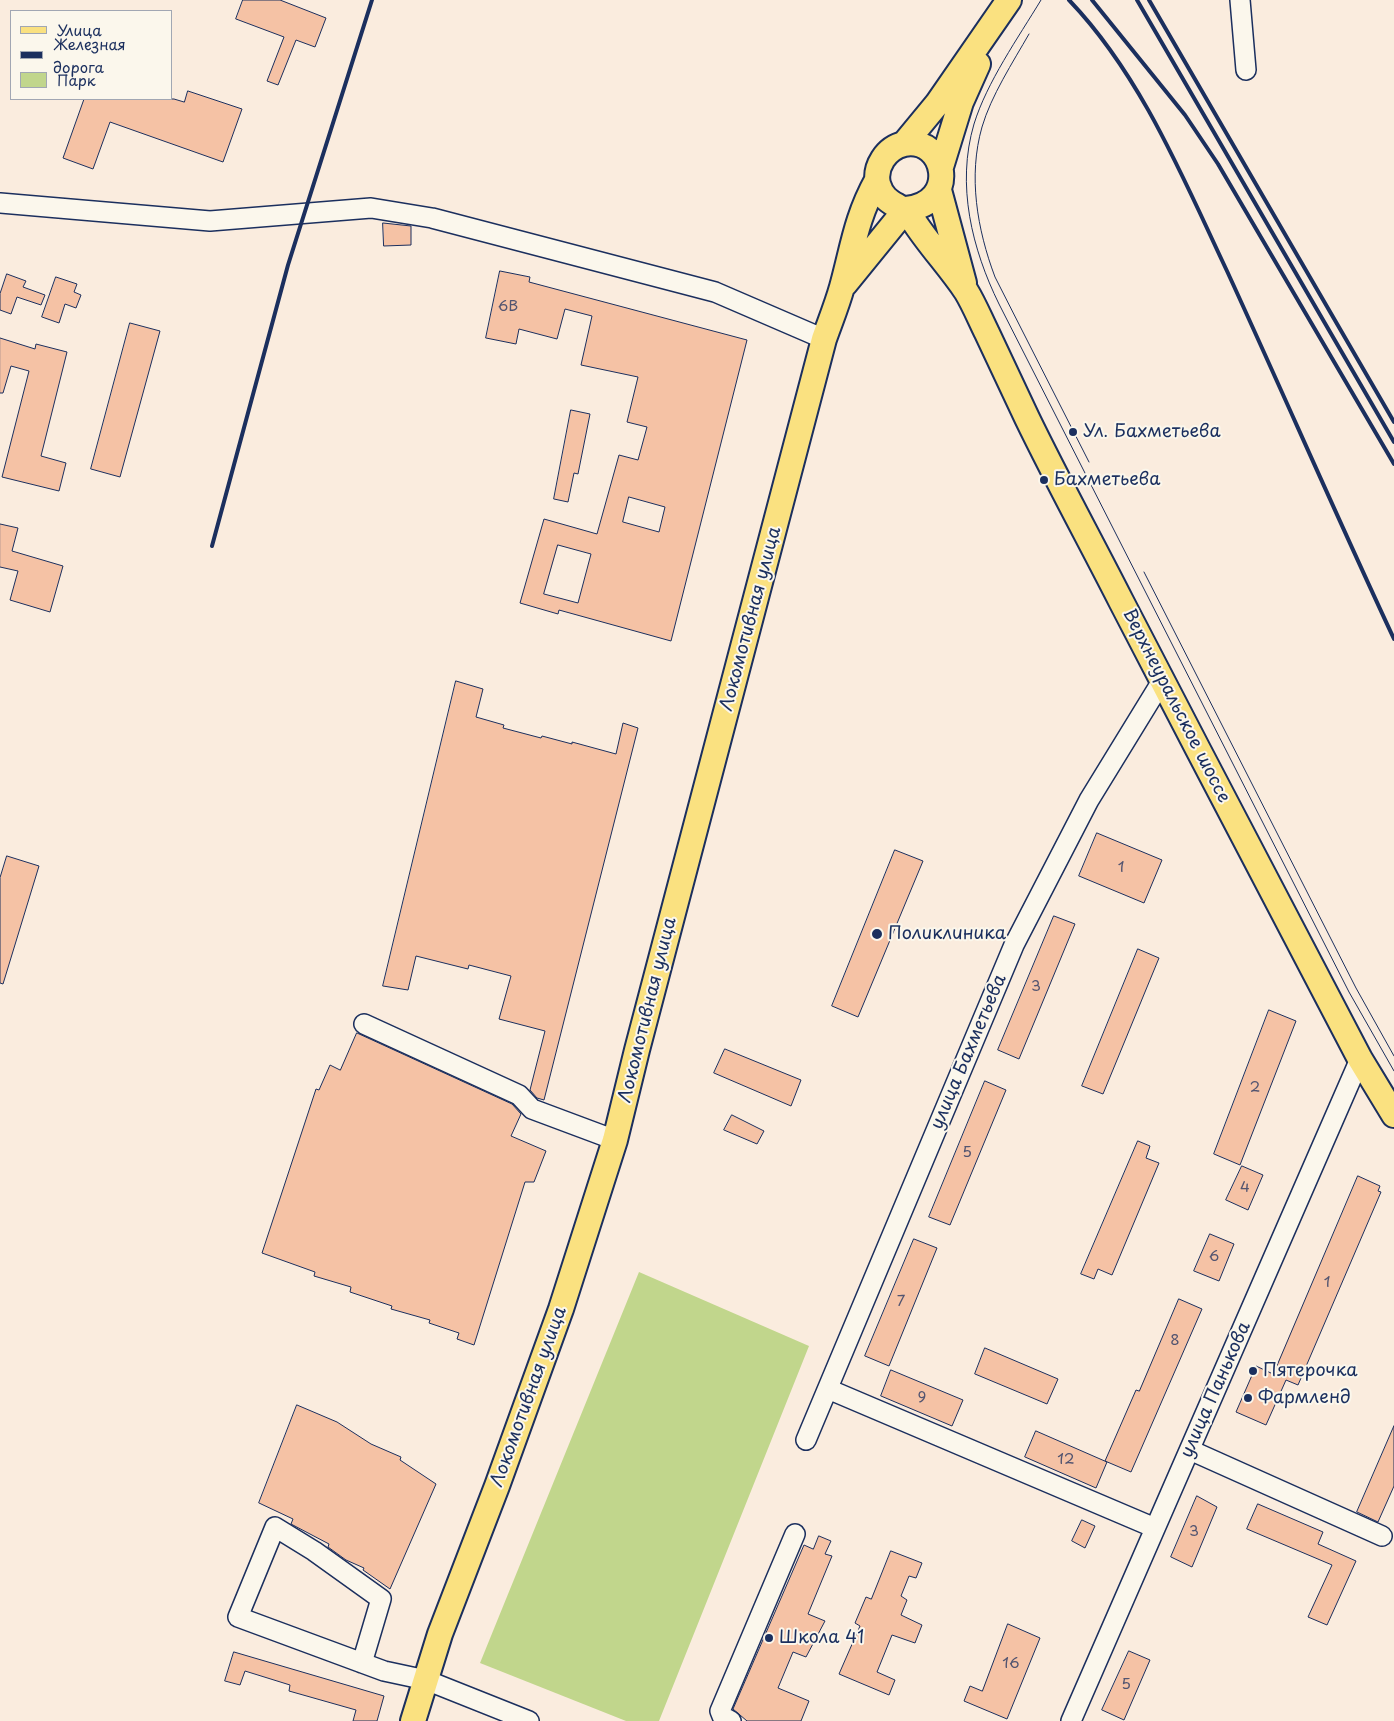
<!DOCTYPE html>
<html>
<head>
<meta charset="utf-8">
<style>
	body { margin:0 }
	#map { position:relative; width:1394px; height:1721px; overflow:hidden; background:#faecde; font-family:"Playpen Sans",sans-serif }
	canvas { display:block }
	.legend { position:absolute; left:10px; top:10px; width:162px; height:90px; box-sizing:border-box; background:#fbf7ec; border:1px solid #a1a7b3; margin:0; padding:6px 9px; list-style:none; font-size:15px; color:#1b2f5e }
	.legend li { display:flex; align-items:center; gap:10px; height:25px }
	.legend b { width:25px; border:1px solid #a1a7b3 }
</style>
</head>
<body>
<div id="map">
<canvas width="1394" height="1721"></canvas>
<ul class="legend">
<li><b style="height:6px;background:#fae180"></b>Улица</li>
<li><b style="height:6px;background:#1b2f5e"></b>Железная дорога</li>
<li><b style="height:14px;background:#c1d68c"></b>Парк</li>
</ul>
</div>
<script>
const ctx = document.querySelector('canvas').getContext('2d');
ctx.lineJoin = 'round';
function paint(path, color) { ctx.fillStyle = color; ctx.fill(path, 'evenodd'); }
function stroke(path, color, width, dash) { ctx.strokeStyle = color; ctx.lineWidth = width; ctx.lineCap = dash ? 'butt' : 'round'; ctx.setLineDash(dash || []); ctx.stroke(path); }
function label(font, color, halo, rows, align = 'center') {
  ctx.font = font + ' "Playpen Sans",sans-serif'; ctx.lineWidth = 4; ctx.setLineDash([]); ctx.textBaseline = 'middle'; ctx.strokeStyle = halo; ctx.fillStyle = color; for (const [text, x, y, turn = 0] of rows) {
    ctx.save(); ctx.translate(x, y); ctx.rotate((+turn || 0) * Math.PI / 180); ctx.textAlign = isNaN(turn) ? turn : align; if (halo) ctx.strokeText(text, 0, 0); ctx.fillText(text, 0, 0); ctx.restore();
  }
}
paint(new Path2D(`
	M639,1272L809,1346L659,1721H626L480,1663Z`), '#c1d68c');
const building = new Path2D(`
	M243,0H280L326,18L315,47L296,40L278,85L267,81L284,37L236,19Z
	M188,91L242,109L223,162L110,122L93,169L63,158L84,99H174L184,102Z
	M383,223L411,226V245L384,246Z
	M500,271L530,277L529,282L747,340L671,641L559,610L558,614L520,603L544,519L597,534L619,455L638,460L647,427L627,422L638,377L581,365L592,316L565,309L557,339L519,329L516,344L486,338ZM629,497L665,507L659,532L623,522ZM558,545L591,554L578,603L544,594Z
	M7,274L26,281L23,287L45,295L41,305L17,297L11,314L0,310V294Z
	M56,277L77,284L74,292L81,295L76,308L65,304L59,323L42,317Z
	M130,323L160,331L120,477L91,469Z
	M0,338L35,349L36,344L67,352L41,456L66,463L59,491L2,477L29,371L11,366L3,393H0Z
	M571,410L590,414L578,474L574,473L568,502L554,499Z
	M0,524L18,528L12,551L63,566L50,612L10,600L18,571L0,567Z
	M456,681L483,689L476,717L504,725L503,728L541,738L542,736L572,744V742L616,754L623,723L638,728L544,1100L537,1098L530,1090L545,1031L499,1019L511,976L469,965L468,969L416,956L408,990L383,986Z
	M1097,833L1162,860L1144,903L1079,876Z
	M895,850L923,861L858,1017L832,1006Z
	M7,856L39,866L3,984L0,983V878Z
	M1054,916L1075,924L1019,1059L998,1050Z
	M1138,949L1159,958L1103,1094L1082,1086Z
	M1269,1010L1296,1021L1240,1165L1214,1154Z
	M357,1033L512,1104L521,1114L511,1136L546,1151L534,1182H525L474,1345L457,1339L459,1333L429,1323L430,1320L391,1309L392,1306L350,1292L351,1287L314,1276L315,1272L262,1253L316,1089L319,1090L330,1065L340,1070Z
	M725,1049L801,1080L791,1106L714,1073Z
	M985,1081L1006,1090L950,1225L929,1217Z
	M732,1115L764,1131L757,1144L724,1130Z
	M1138,1141L1150,1146L1146,1158L1159,1163L1112,1275L1098,1269L1094,1279L1081,1274Z
	M1242,1166L1263,1175L1248,1210L1226,1200Z
	M1358,1176L1380,1186L1378,1191L1381,1192L1298,1385L1286,1380L1266,1425L1236,1412L1256,1366L1273,1374Z
	M1210,1234L1234,1244L1219,1281L1194,1271Z
	M914,1239L937,1248L889,1366L865,1356Z
	M1179,1299L1202,1309L1131,1472L1105,1461L1136,1390L1139,1391Z
	M985,1348L1058,1379L1047,1404L975,1374Z
	M891,1370L963,1400L952,1426L881,1396Z
	M297,1405L337,1422L371,1444L401,1457L400,1460L436,1484L390,1589L363,1570L364,1568L346,1560L328,1547L329,1544L291,1524L293,1519L259,1503Z
	M1394,1426V1486L1378,1522L1357,1512Z
	M1036,1431L1107,1462L1096,1488L1025,1457Z
	M1197,1496L1217,1507L1192,1567L1171,1557Z
	M1258,1504L1323,1532L1318,1544L1356,1561L1327,1625L1308,1617L1332,1565L1247,1529Z
	M1082,1520L1095,1526L1085,1548L1072,1541Z
	M819,1536L831,1541L825,1554L832,1556L808,1614L825,1621L806,1657L793,1652L778,1688L809,1701L801,1721H747L733,1709L804,1545L813,1549Z
	M891,1551L922,1563L916,1578L909,1576L901,1596L907,1600L901,1615L922,1625L915,1643L892,1635L877,1672L895,1680L889,1695L839,1674L860,1626L855,1623L866,1597L871,1599Z
	M1008,1624L1040,1638L1007,1719L964,1701L970,1686L982,1691Z
	M1129,1651L1150,1660L1124,1720L1102,1710Z
	M234,1652L384,1696L377,1721H353L356,1710L289,1691L290,1685L245,1671L240,1685L225,1681Z`);
paint(building, '#f5c2a5');
stroke(building, '#1b2f5e', 1);
const minor = new Path2D(`
	M1240,0L1246,70
	M0,203L210,221L371,208L432,218L715,292L824,339
	M364,1024L519,1095L532,1109L615,1140
	M828,1389L1155,1528
	M806,1440L1014,945L1089,800L1162,681
	M1190,1450L1382,1536
	M362,1663L381,1599L314,1551L275,1527L238,1617L384,1671L426,1680L529,1721
	M731,1721L722,1716L720,1711L795,1534
	M1071,1721L1360,1059`);
const major = new Path2D(`
	M904,144L937,104L1009,0
	M941,167L961,102L978,64
	M939,190L964,283
	M845,284L906,209C960,204 946,136 904,144C886,148 874,167 878,184C885,207 901,202 913,220C929,245 950,267 966,291C974,304 980,319 987,333C1000,361 1014,390 1027,418C1057,480 1090,540 1121,601C1200,754 1280,906 1360,1059L1394,1115
	M413,1721L440,1634L497,1486L561,1309L615,1140L637,1050L824,339C830,322 837,305 842,287C853,247 856,218 877,180`);
stroke(minor, '#1b2f5e', 22);
stroke(major, '#1b2f5e', 28);
stroke(minor, '#fbf7ec', 19);
stroke(major, '#fae180', 24);
stroke(new Path2D(`
	M1041,0C1018,38 987,82 974,124C956,185 972,249 999,304L1349,992L1394,1071
	M1029,34C1013,62 991,96 982,127C968,176 977,229 995,277L1089,462
	M1144,572L1356,988L1394,1056`), '#1b2f5e', 1);
stroke(new Path2D(`
	M1069,0C1141,75 1183,178 1227,271C1283,393 1337,517 1394,639
	M1092,0L1185,115L1218,164L1394,464
	M1137,0L1394,442
	M1149,0L1394,422
	M212,546L288,265L372,0`), '#1b2f5e', 4);
for (const [x, y, r, color] of [
	[1073,432,5,"#1b2f5e"],
	[1044,480,5,"#1b2f5e"],
	[877,934,6,"#1b2f5e"],
	[1253,1371,5,"#1b2f5e"],
	[1248,1398,5,"#1b2f5e"],
	[769,1638,5,"#1b2f5e"]
]) { const dot = new Path2D(); dot.arc(x, y, r, 0, 2 * Math.PI); ctx.fillStyle = color; ctx.fill(dot); stroke(dot, '#fbf7ec', 2); }
label('15px', '#525470', null, [
	["6В",508,307],
	["1",1121,868],
	["3",1036,987],
	["2",1255,1088],
	["5",967,1153],
	["4",1245,1188],
	["6",1214,1257],
	["1",1327,1283],
	["7",901,1302],
	["8",1175,1341],
	["9",922,1398],
	["12",1066,1460],
	["3",1194,1532],
	["16",1011,1664],
	["5",1126,1685]
]);
label('18px', '#1b2f5e', '#fbf7ec', [
	["Ул. Бахметьева",1083,432],
	["Бахметьева",1054,480],
	["Поликлиника",888,934],
	["Пятерочка",1263,1371],
	["Фармленд",1258,1398],
	["Школа 41",779,1638]
], 'left');
label('18px', '#1b2f5e', '#fbf7ec', [
	["Локомотивная улица",751,619,-75],
	["Верхнеуральское шоссе",1176,706,63],
	["Локомотивная улица",648,1010,-76],
	["улица Бахметьева",969,1052,-67],
	["улица Панькова",1216,1390,-66],
	["Локомотивная улица",529,1397,-70]
]);
</script>
</body>
</html>
